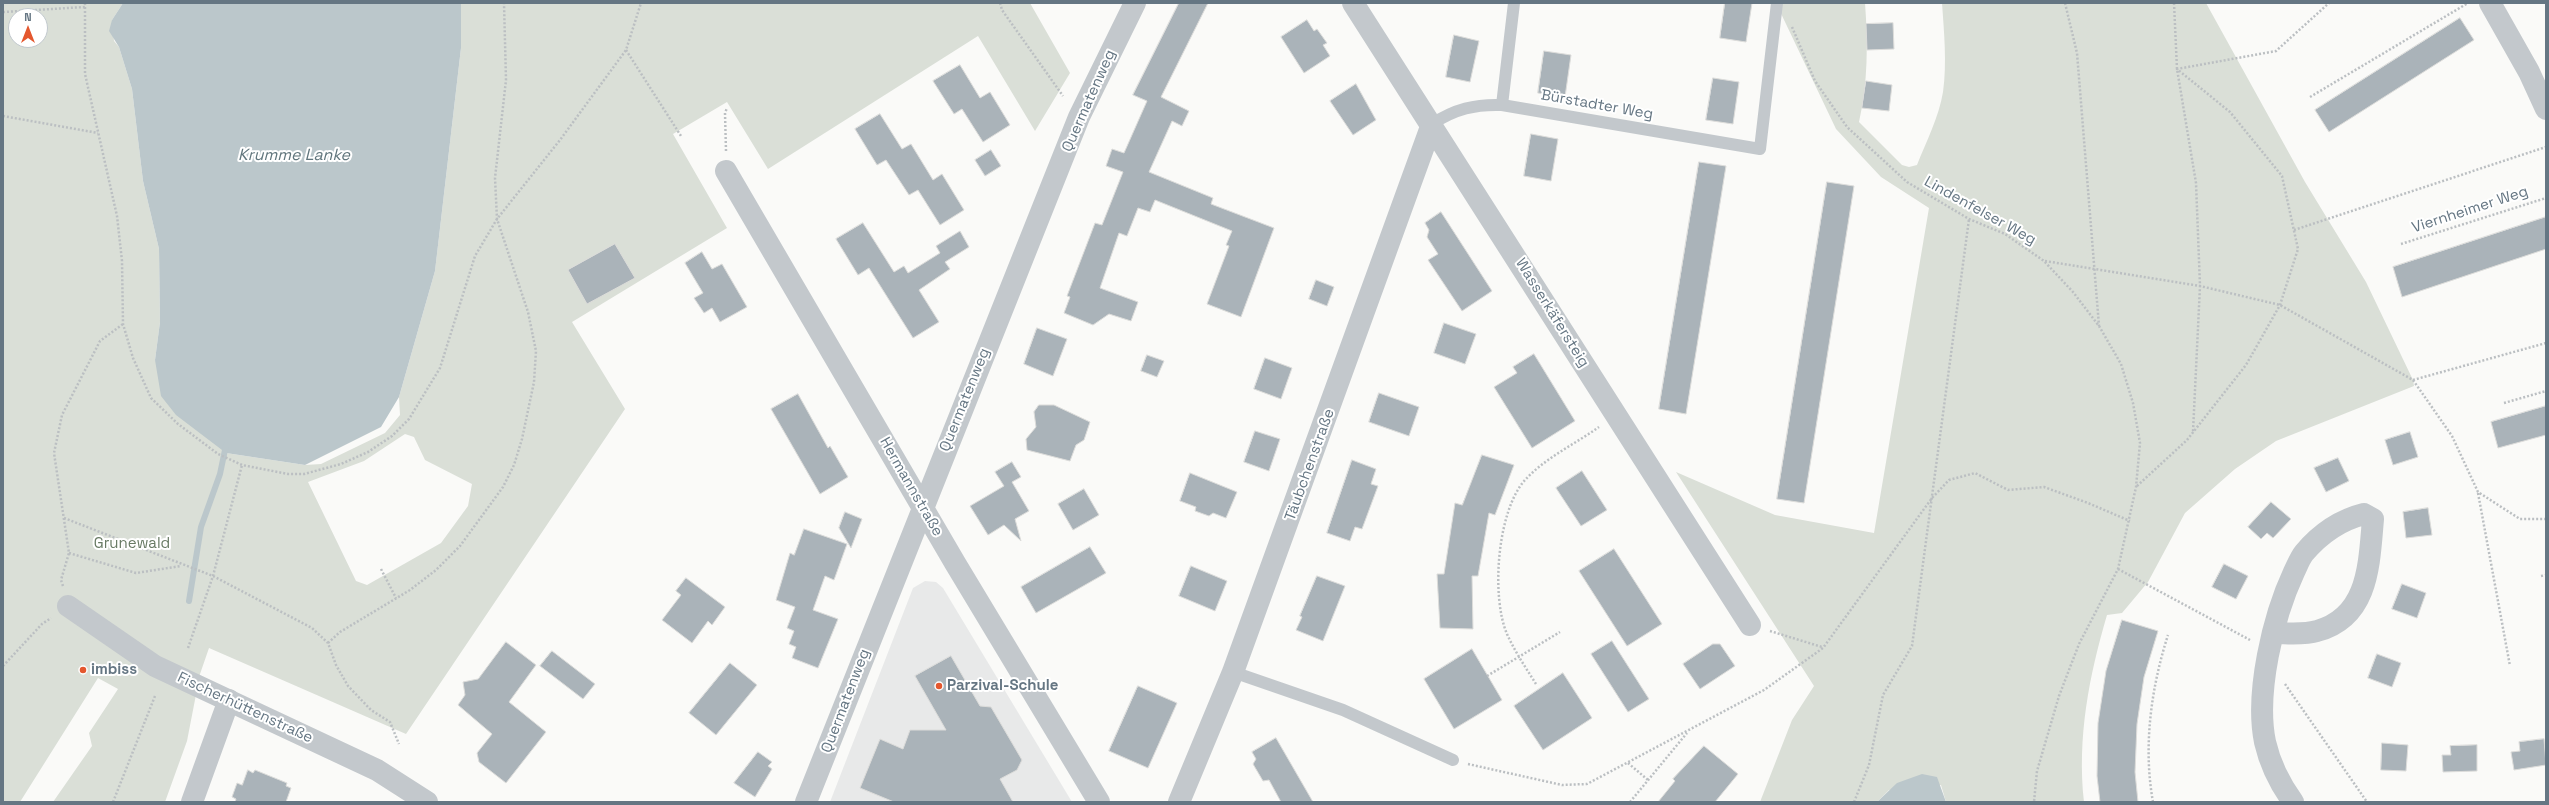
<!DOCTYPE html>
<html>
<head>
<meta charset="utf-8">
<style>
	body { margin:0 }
	#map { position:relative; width:2549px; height:805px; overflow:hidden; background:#fafaf8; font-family:"Space Grotesk",sans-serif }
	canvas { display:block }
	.frame { position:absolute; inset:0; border:4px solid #657683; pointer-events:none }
	.north { position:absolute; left:8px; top:8px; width:40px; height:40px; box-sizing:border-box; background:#fff; border:1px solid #c1c8cd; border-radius:50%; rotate:0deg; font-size:11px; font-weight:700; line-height:16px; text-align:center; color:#657683 }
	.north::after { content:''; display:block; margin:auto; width:14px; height:18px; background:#e4572e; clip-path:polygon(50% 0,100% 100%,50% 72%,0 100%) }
</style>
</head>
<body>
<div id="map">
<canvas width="2549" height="805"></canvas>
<div class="frame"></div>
<div class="north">N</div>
</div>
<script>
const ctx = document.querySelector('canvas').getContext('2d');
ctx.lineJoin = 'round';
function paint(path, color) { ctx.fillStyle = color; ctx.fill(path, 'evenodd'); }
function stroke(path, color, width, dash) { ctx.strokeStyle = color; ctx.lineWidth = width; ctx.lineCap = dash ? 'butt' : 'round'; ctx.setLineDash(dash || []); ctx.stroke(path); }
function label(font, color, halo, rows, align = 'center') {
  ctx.font = font + ' "Space Grotesk",sans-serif'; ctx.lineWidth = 4; ctx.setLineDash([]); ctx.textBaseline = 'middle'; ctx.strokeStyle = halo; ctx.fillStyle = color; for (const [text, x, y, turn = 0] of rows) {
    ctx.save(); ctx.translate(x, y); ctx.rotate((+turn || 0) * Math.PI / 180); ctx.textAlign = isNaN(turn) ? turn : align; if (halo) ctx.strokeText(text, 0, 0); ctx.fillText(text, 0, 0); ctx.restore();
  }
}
paint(new Path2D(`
	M925,581L936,582L943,588L1072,802H830L913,588Z`), '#e8e9e9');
paint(new Path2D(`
	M3,3H123L112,20L114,41L119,47L132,89L143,181L159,249L160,322L155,360L226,453L305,465L321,464L385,433L400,415L399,397L435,271L461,48V3H1030L1070,73L1035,131L978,36L768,169L727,102L673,134L727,228L572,322L625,409L406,734L209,648L200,674L187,741L165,802H53L92,746L89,733L118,689L98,678L20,802H3ZM16,16H40V40H16ZM405,434L414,437L425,460L472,484L468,506L441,543L367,585L356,581L308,482L364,461Z
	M1776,3H1865C1868,43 1868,83 1859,122L1902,165L1909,167L1917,165C1926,142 1939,117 1943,92C1947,63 1944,32 1942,3H2206L2305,182L2366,282L2413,380L2414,386L2276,441L2235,469L2185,513L2148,582L2122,613L2107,615C2089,676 2077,738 2084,802H1946L1941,785L1889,790L1877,802H1760L1792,720L1814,686L1676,472L1775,515L1874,533L1929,208L1881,177L1836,129Z`), '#dadfd7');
paint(new Path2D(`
	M123,3H461V48L435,271L399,397L381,427L305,465L226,453L176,415L161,396L155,360L160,322L159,249L143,181L132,89L119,47L109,31L112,20Z
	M1922,774L1937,777L1946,802H1877L1897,783Z`), '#bbc7cb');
stroke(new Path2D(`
	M189,601L201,527L220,474L226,445`), '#bbc7cb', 6);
const building = new Path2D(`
	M1179,3H1208L1161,97L1189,111L1182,126L1172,121L1149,172L1213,198L1211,204L1274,228L1241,317L1207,304L1229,246L1226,245L1232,231L1155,200L1150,212L1138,208L1127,236L1119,233L1100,288L1138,302L1131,321L1109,314L1093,325L1064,313L1070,297L1067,296L1095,223L1102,225L1123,172L1106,166L1112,149L1124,153L1147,101L1133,95Z
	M1725,3H1752L1746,42L1720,38Z
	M2460,18L2474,40L2329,132L2315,110Z
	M1307,20L1314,31L1317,29L1327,43L1323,45L1330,56L1304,73L1281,37Z
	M1893,23L1894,49L1867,50L1866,24Z
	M1454,35L1479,41L1470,82L1446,77Z
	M1544,51L1571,55L1565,97L1538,93Z
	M960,65L980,98L990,92L1010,125L983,142L962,109L954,114L933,81Z
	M1713,78L1739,82L1733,124L1706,120Z
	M1866,81L1892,85L1889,111L1862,108Z
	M1356,84L1376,120L1353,135L1330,101Z
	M880,114L902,149L911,144L933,180L942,174L964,210L940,225L918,190L909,195L886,160L877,165L855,129Z
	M1531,134L1558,139L1551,181L1524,176Z
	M991,150L1001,166L985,176L975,160Z
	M1699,162L1726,166L1686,414L1659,409Z
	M1827,182L1854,186L1804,503L1777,499Z
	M1441,212L1492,291L1462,311L1428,260L1438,254L1427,237L1429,230L1425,223Z
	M2546,217V249L2402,297L2393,267Z
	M863,223L894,272L904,266L908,273L940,253L936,246L960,231L969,247L945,262L950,269L919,290L939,322L913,338L869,268L858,275L836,239Z
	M615,244L635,278L587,304L568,270Z
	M702,252L712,269L722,264L747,307L720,322L712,308L704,313L694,298L703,293L685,263Z
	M1316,280L1334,287L1327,306L1309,299Z
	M1444,323L1476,334L1465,364L1434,353Z
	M1037,328L1067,339L1053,376L1024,364Z
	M1534,354L1575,421L1532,448L1494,387L1517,373L1513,367Z
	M1147,355L1164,361L1157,377L1141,371Z
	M1265,358L1292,368L1281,399L1254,389Z
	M1379,393L1419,407L1409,436L1369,422Z
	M798,394L828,448L830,446L848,477L820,494L771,409Z
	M1039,405H1054L1090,422L1084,440L1076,445L1070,461L1027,450L1026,439L1036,427L1034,412Z
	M2546,406V435L2498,448L2491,422Z
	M1255,431L1280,439L1269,471L1244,462Z
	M2410,432L2418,457L2393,465L2385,440Z
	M1482,455L1514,465L1495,515L1489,513L1478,576H1472L1473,629L1440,628L1437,574H1444L1455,503L1462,505Z
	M2338,458L2349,481L2326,492L2314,468Z
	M1352,460L1376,469L1371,484L1378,486L1362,529L1355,527L1350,541L1327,533Z
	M1012,462L1021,477L1012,482L1029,511L1015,519L1021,541L1004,525L988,535L970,506L1004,486L995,472Z
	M1582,471L1607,510L1581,526L1556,488Z
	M1190,473L1237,492L1226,518L1213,513L1209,516L1195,511L1196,507L1180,501Z
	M1084,489L1099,515L1073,530L1058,504Z
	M2271,502L2291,519L2273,538L2267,533L2261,539L2248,527Z
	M2428,508L2432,535L2406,538L2403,512Z
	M845,512L862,519L851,548L839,528Z
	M804,529L847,544L834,580L825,576L813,610L838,619L818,668L792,658L796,647L789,644L794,631L787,628L795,607L776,600L790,553L794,555Z
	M1090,547L1106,573L1036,613L1021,587Z
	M1614,549L1662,624L1627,646L1579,571Z
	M2224,564L2248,576L2236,599L2212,587Z
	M1191,566L1227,581L1215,611L1179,596Z
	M1317,576L1345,586L1323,641L1296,630L1302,617L1300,616Z
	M686,578L725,607L712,625L708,621L692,643L662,620L681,595L676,591Z
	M2402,584L2426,593L2417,618L2392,609Z
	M2122,620L2158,631L2144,677L2137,724L2135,772L2138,802H2100L2097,776L2098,723L2106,671Z
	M1612,641L1649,699L1628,712L1591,654Z
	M506,642L536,665L509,702L546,732L506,783L479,762L477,753L492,734L458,705L465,695L463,682L478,679Z
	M1713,644H1720L1735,666L1700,689L1683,664Z
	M1472,649L1502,700L1454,729L1424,679Z
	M552,651L595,684L583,699L540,666Z
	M2377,654L2401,663L2392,687L2368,678Z
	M951,656L980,706L991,707L1022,760L1017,770L1000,779L1013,802H894L860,788L880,739L903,749L910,730H946L915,676Z
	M730,663L757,685L716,735L689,713Z
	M1563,673L1592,718L1543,750L1514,706Z
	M1138,686L1177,703L1148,768L1109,751Z
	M1276,738L1313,802H1281L1269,780L1263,781L1253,764L1256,759L1252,752Z
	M2544,739L2546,765L2514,770L2511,752L2520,751L2519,742Z
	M2382,743L2408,745L2406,771L2381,770Z
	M2477,745V771L2443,772L2442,755H2451L2450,746Z
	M1704,746L1738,774L1715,802H1658L1675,781L1673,779Z
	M758,752L772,762L768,766L772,769L755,797L734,783Z
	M248,770L253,773L255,770L287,783L286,786L291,788L286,802H235L236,799L232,797L237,783L242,785Z`);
paint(building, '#aab3b9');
stroke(building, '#dcdcda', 1);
stroke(new Path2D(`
	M85,3V74L117,216L122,261L123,324L133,358L151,398L178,424L218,454L242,465L288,474H304L341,464L368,452L392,436L409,419L440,368L475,256L497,219L560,140L626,50L641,3
	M1000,3L1002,10L1063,96
	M2065,3L2077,53L2099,326
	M2174,3L2177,69L2196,183L2200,286L2193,432
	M3,12L85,7
	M1792,27L1815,81L1847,127L1907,182L1969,219L2005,234L2044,261L2073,292L2099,326L2121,364L2133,403L2140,443L2136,487L2118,569L2079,644L2059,696L2037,771L2034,802
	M626,50L681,136
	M2310,97L2468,3
	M3,116L98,133
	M726,151L725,113L727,108
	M2294,230L2546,147
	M2401,244L2546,198
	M2045,261L2200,286L2280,305L2413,380L2452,436L2478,492L2520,519H2546
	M2413,380L2546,343
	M2504,403L2546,391
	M2137,486L2187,440L2246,365L2280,305L2298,249L2282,176L2230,112L2177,69L2276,51L2329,3
	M2478,493L2510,666
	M64,518L213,576L312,628L328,643L336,665L348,686L371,710L390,722L399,744
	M69,553L136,573L181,566
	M381,569L396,598
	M2118,569L2250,640
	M2541,576L2546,575
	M63,586L61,580L69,553L54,453L62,415L100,341L123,324
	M1770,631L1822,647
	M328,643L340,632L410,590L436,570L460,546L503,487L514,465L522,439L534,382L536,351L528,312L497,219L495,178L506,80L504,3
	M188,648L213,576L242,465
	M3,666L42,624L51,618
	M1487,676L1560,632
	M1536,684C1526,668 1515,652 1507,634C1491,597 1497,511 1525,480C1545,458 1575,444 1599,427
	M2285,684L2367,802
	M1628,763L1648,780
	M1468,764L1562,785L1587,784L1764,690L1823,648L1932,498L1949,480L1975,473L2008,490L2044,487L2088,503L2130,521
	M113,802L155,696
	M1630,802L1687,733
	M1854,802L1869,765L1883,695L1912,646L1969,219
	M2153,802C2143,747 2151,688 2168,635`), '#bbbfc2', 2.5, [2, 2]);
stroke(new Path2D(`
	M1502,105L1514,3
	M1432,124C1455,109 1475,104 1502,105L1760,149L1777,3
	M1233,672L1343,710L1453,760`), '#c3c8cc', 12);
stroke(new Path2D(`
	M1353,3L1750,625
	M2490,3L2529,72L2546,109
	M726,171L955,563L1099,802
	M2274,633C2287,633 2304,635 2317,631C2369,617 2369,564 2373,519L2364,514C2340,520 2320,534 2304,553C2300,558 2297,566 2294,572C2273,617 2255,693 2265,742C2270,764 2280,784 2293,802
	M192,802L229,700
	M806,802L1079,117L1135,3
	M1179,802L1233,672L1432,124`), '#c3c8cc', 22);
stroke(new Path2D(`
	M68,606L155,666L377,770L427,802`), '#c3c8cc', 22);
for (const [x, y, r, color] of [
	[83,670,4,"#e4572e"],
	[939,686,4,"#e4572e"]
]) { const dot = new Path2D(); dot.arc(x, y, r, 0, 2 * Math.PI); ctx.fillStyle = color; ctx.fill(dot); stroke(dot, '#fff', 1.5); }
label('15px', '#657683', '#fff', [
	["Quermatenweg",1089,101,-66],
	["Bürstadter Weg",1597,105,10],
	["Viernheimer Weg",2470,210,-18],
	["Lindenfelser Weg",1980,211,29],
	["Wasserkäfersteig",1552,313,58],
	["Quermatenweg",965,400,-68],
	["Täubchenstraße",1310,465,-70],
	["Hermannstraße",911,487,60],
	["Quermatenweg",846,701,-69],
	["Fischerhüttenstraße",245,708,25]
]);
label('15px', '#687a64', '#fff', [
	["Grunewald",132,544]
]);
label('bold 15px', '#657683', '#fff', [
	["imbiss",91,670],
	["Parzival-Schule",947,686]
], 'left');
label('italic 16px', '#60757c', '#fff', [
	["Krumme Lanke",294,156]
]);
</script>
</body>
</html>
